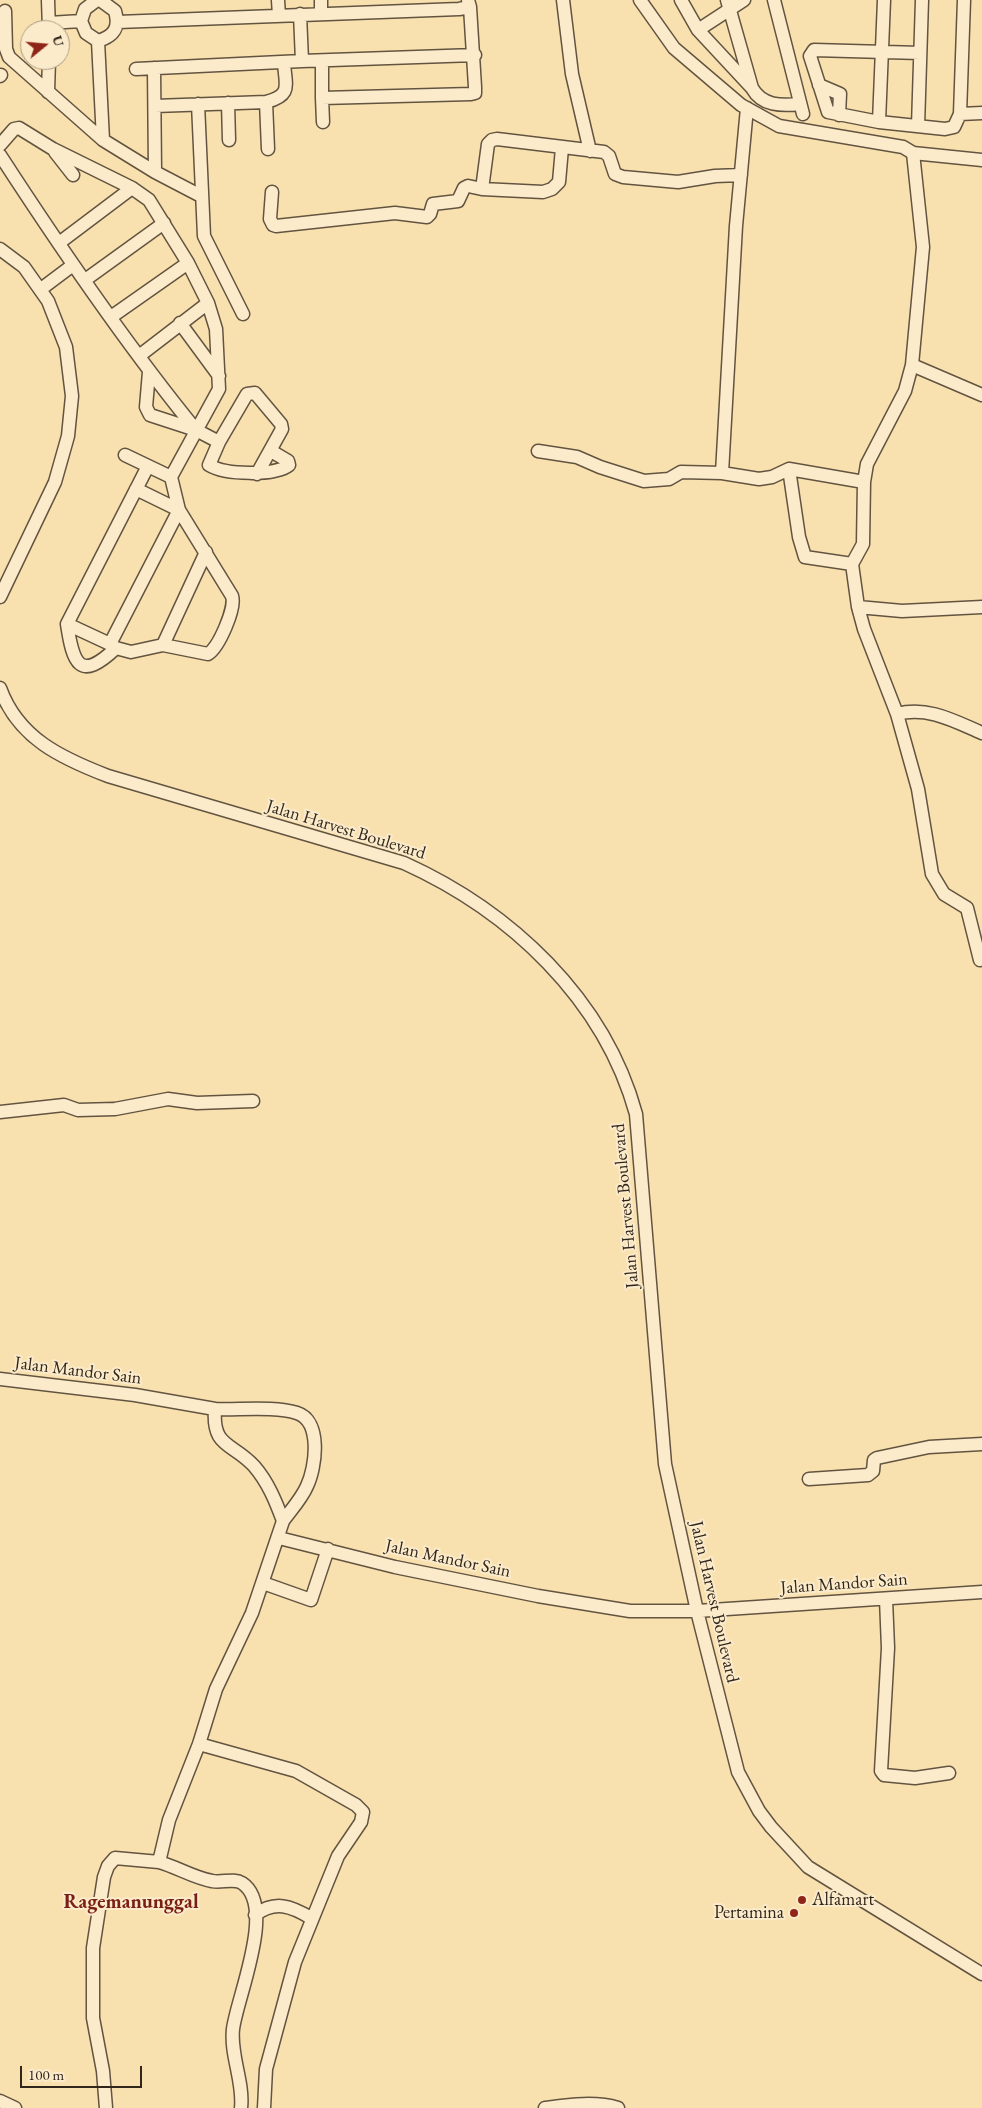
<!DOCTYPE html>
<html>
<head>
<meta charset="utf-8">
<style>
	body { margin:0 }
	#map { position:relative; width:982px; height:2108px; overflow:hidden; background:#f9e0af; font-family:"EB Garamond",serif }
	canvas { display:block }
	.north { position:absolute; left:20px; top:20px; width:50px; height:50px; box-sizing:border-box; background:#fbebcb; border:1px solid #aa9c85; border-radius:50%; rotate:73deg; font-size:14px; font-weight:700; line-height:20px; text-align:center; color:#30261b }
	.north::after { content:''; display:block; margin:auto; width:18px; height:22px; background:#8f2418; clip-path:polygon(50% 0,100% 100%,50% 72%,0 100%) }
	.scale { position:absolute; left:20px; top:2066px; width:122px; height:22px; box-sizing:border-box; border:2px solid #30261b; border-top:0; padding-left:6px; font-size:15px; line-height:18px; white-space:nowrap; color:#30261b; -webkit-text-stroke:4px #fbebcb; paint-order:stroke }
</style>
</head>
<body>
<div id="map">
<canvas width="982" height="2108"></canvas>
<div class="north">U</div>
<div class="scale">100 m</div>
</div>
<script>
const ctx = document.querySelector('canvas').getContext('2d');
ctx.lineJoin = 'round';
function stroke(path, color, width, dash) { ctx.strokeStyle = color; ctx.lineWidth = width; ctx.lineCap = dash ? 'butt' : 'round'; ctx.setLineDash(dash || []); ctx.stroke(path); }
function label(font, color, halo, rows, align = 'center') {
  ctx.font = font + ' "EB Garamond",serif'; ctx.lineWidth = 4; ctx.setLineDash([]); ctx.textBaseline = 'middle'; ctx.strokeStyle = halo; ctx.fillStyle = color; for (const [text, x, y, turn = 0] of rows) {
    ctx.save(); ctx.translate(x, y); ctx.rotate((+turn || 0) * Math.PI / 180); ctx.textAlign = isNaN(turn) ? turn : align; if (halo) ctx.strokeText(text, 0, 0); ctx.fillText(text, 0, 0); ctx.restore();
  }
}
const minor = new Path2D(`
	M48,0L49,30
	M97,0L85,9L81,21L86,33L98,41C114,36 120,28 115,11L100,0
	M278,0L279,16
	M321,0V13
	M563,0L572,74L590,151
	M640,0L674,48L741,105L779,126L903,147L913,153L923,247L912,365L982,395
	M681,0L698,30L751,87
	M727,0L752,88C762,106 781,106 800,104
	M774,0L803,114
	M5,11L6,49L9,57L103,140
	M300,14L302,61L475,55
	M118,22L459,9L470,7L468,0
	M49,23L81,21
	M698,30L744,0
	M98,41L103,140L155,172L201,196
	M920,53L814,50L810,56L828,112L879,122L945,129L954,127L960,114L964,0
	M322,61V98L471,94L475,93V87L470,7
	M154,68L155,172
	M136,69L302,61
	M0,76L1,75
	M819,85L840,94L839,115
	M48,92L49,60
	M322,98L323,122
	M266,102L268,149
	M228,103L229,140
	M198,104L204,236L243,314
	M155,106L266,102C293,95 285,85 284,62
	M960,114L982,113
	M879,122L884,0
	M918,126L922,0
	M0,145L14,129L19,128L53,149L132,188L149,200L188,263L208,303L216,329L219,389L171,477L179,510L232,596C236,608 219,647 208,654L163,645L131,652L116,648C79,683 73,663 67,624L148,466
	M55,152L73,175
	M913,153L982,160
	M0,155C61,249 125,343 196,430
	M482,189L543,192L552,189L559,182L562,148
	M272,192L270,219L273,225L276,226L395,213L427,217L430,214L433,204L458,201L464,188L468,186L482,189L488,144L492,140L497,139L604,152L609,156L615,174L623,177L678,182L715,176L741,175
	M59,243L132,188
	M0,249L24,267L48,301L66,347L72,396L68,436L55,482L0,597
	M85,280L164,223
	M41,289L73,265
	M111,317L188,263
	M180,323L219,376
	M139,356L208,303
	M912,365L905,391L867,464L864,482L863,544L852,564L858,607L864,629L897,714L918,789L932,874L944,894L967,908L980,960
	M149,372L146,407L150,415L196,430L219,442
	M538,451L577,457L600,467L644,481L669,479L681,472L722,473L759,479L772,477L789,469L864,482
	M125,455L171,477
	M789,469L799,537L805,557L852,564
	M722,473L736,226L747,108
	M257,474L282,429L281,424L255,393L247,394L219,442L209,465C225,475 275,476 289,465L288,461L271,451
	M858,607L902,611L982,607
	M67,624L110,644
	M163,645L206,552
	M116,648L110,644L179,510L136,489
	M0,688C18,738 61,758 108,776L404,863C510,911 604,998 636,1114L665,1464L697,1611L738,1772L759,1811L771,1827L808,1867L982,1974
	M897,714C928,706 954,721 982,733
	M0,1112L64,1105L78,1110L115,1109L168,1099L197,1103L253,1101
	M0,1379L135,1395L215,1409C212,1448 232,1442 254,1466C268,1482 276,1502 283,1521L252,1613L216,1689L199,1744L169,1820L159,1862C177,1867 194,1878 212,1881C222,1883 234,1878 242,1883C277,1906 237,1997 233,2029C230,2055 244,2082 241,2108
	M215,1409C239,1410 275,1406 297,1413C322,1421 316,1467 307,1486C302,1498 291,1510 283,1521
	M809,1479L868,1475L873,1471L874,1460L877,1458L929,1447L982,1444
	M279,1538L395,1567L538,1596L630,1611H697L982,1592
	M263,1583L311,1600L328,1549
	M886,1599L888,1648L881,1771L884,1775L915,1778L949,1773
	M199,1744L296,1771L356,1805L363,1812L361,1822L338,1856L295,1962L266,2069L264,2108
	M255,1915C275,1900 291,1906 311,1918
	M0,2101L15,2108
	M106,2108L103,2071L93,2018V1948L104,1877L108,1866L115,1858L159,1862
	M545,2108C568,2105 595,2101 618,2108`);
stroke(minor, '#625440', 15);
stroke(minor, '#fbebcb', 12);
for (const [x, y, r, color] of [
	[802,1900,5,"#8f2418"],
	[794,1913,5,"#8f2418"]
]) { const dot = new Path2D(); dot.arc(x, y, r, 0, 2 * Math.PI); ctx.fillStyle = color; ctx.fill(dot); stroke(dot, '#fbebcb', 2); }
label('18px', '#30261b', '#fbebcb', [
	["Jalan Harvest Boulevard",346,830,17],
	["Jalan Harvest Boulevard",626,1206,-95],
	["Jalan Mandor Sain",78,1371,7],
	["Jalan Mandor Sain",448,1559,12],
	["Jalan Mandor Sain",844,1584,-4],
	["Jalan Harvest Boulevard",714,1602,77]
]);
label('18px', '#30261b', '#fbebcb', [
	["Alfamart",812,1900],
	["Pertamina",784,1913,"right"]
], 'left');
label('bold 20px', '#7a1f14', '#fbebcb', [
	["Ragemanunggal",131,1903]
]);
</script>
</body>
</html>
